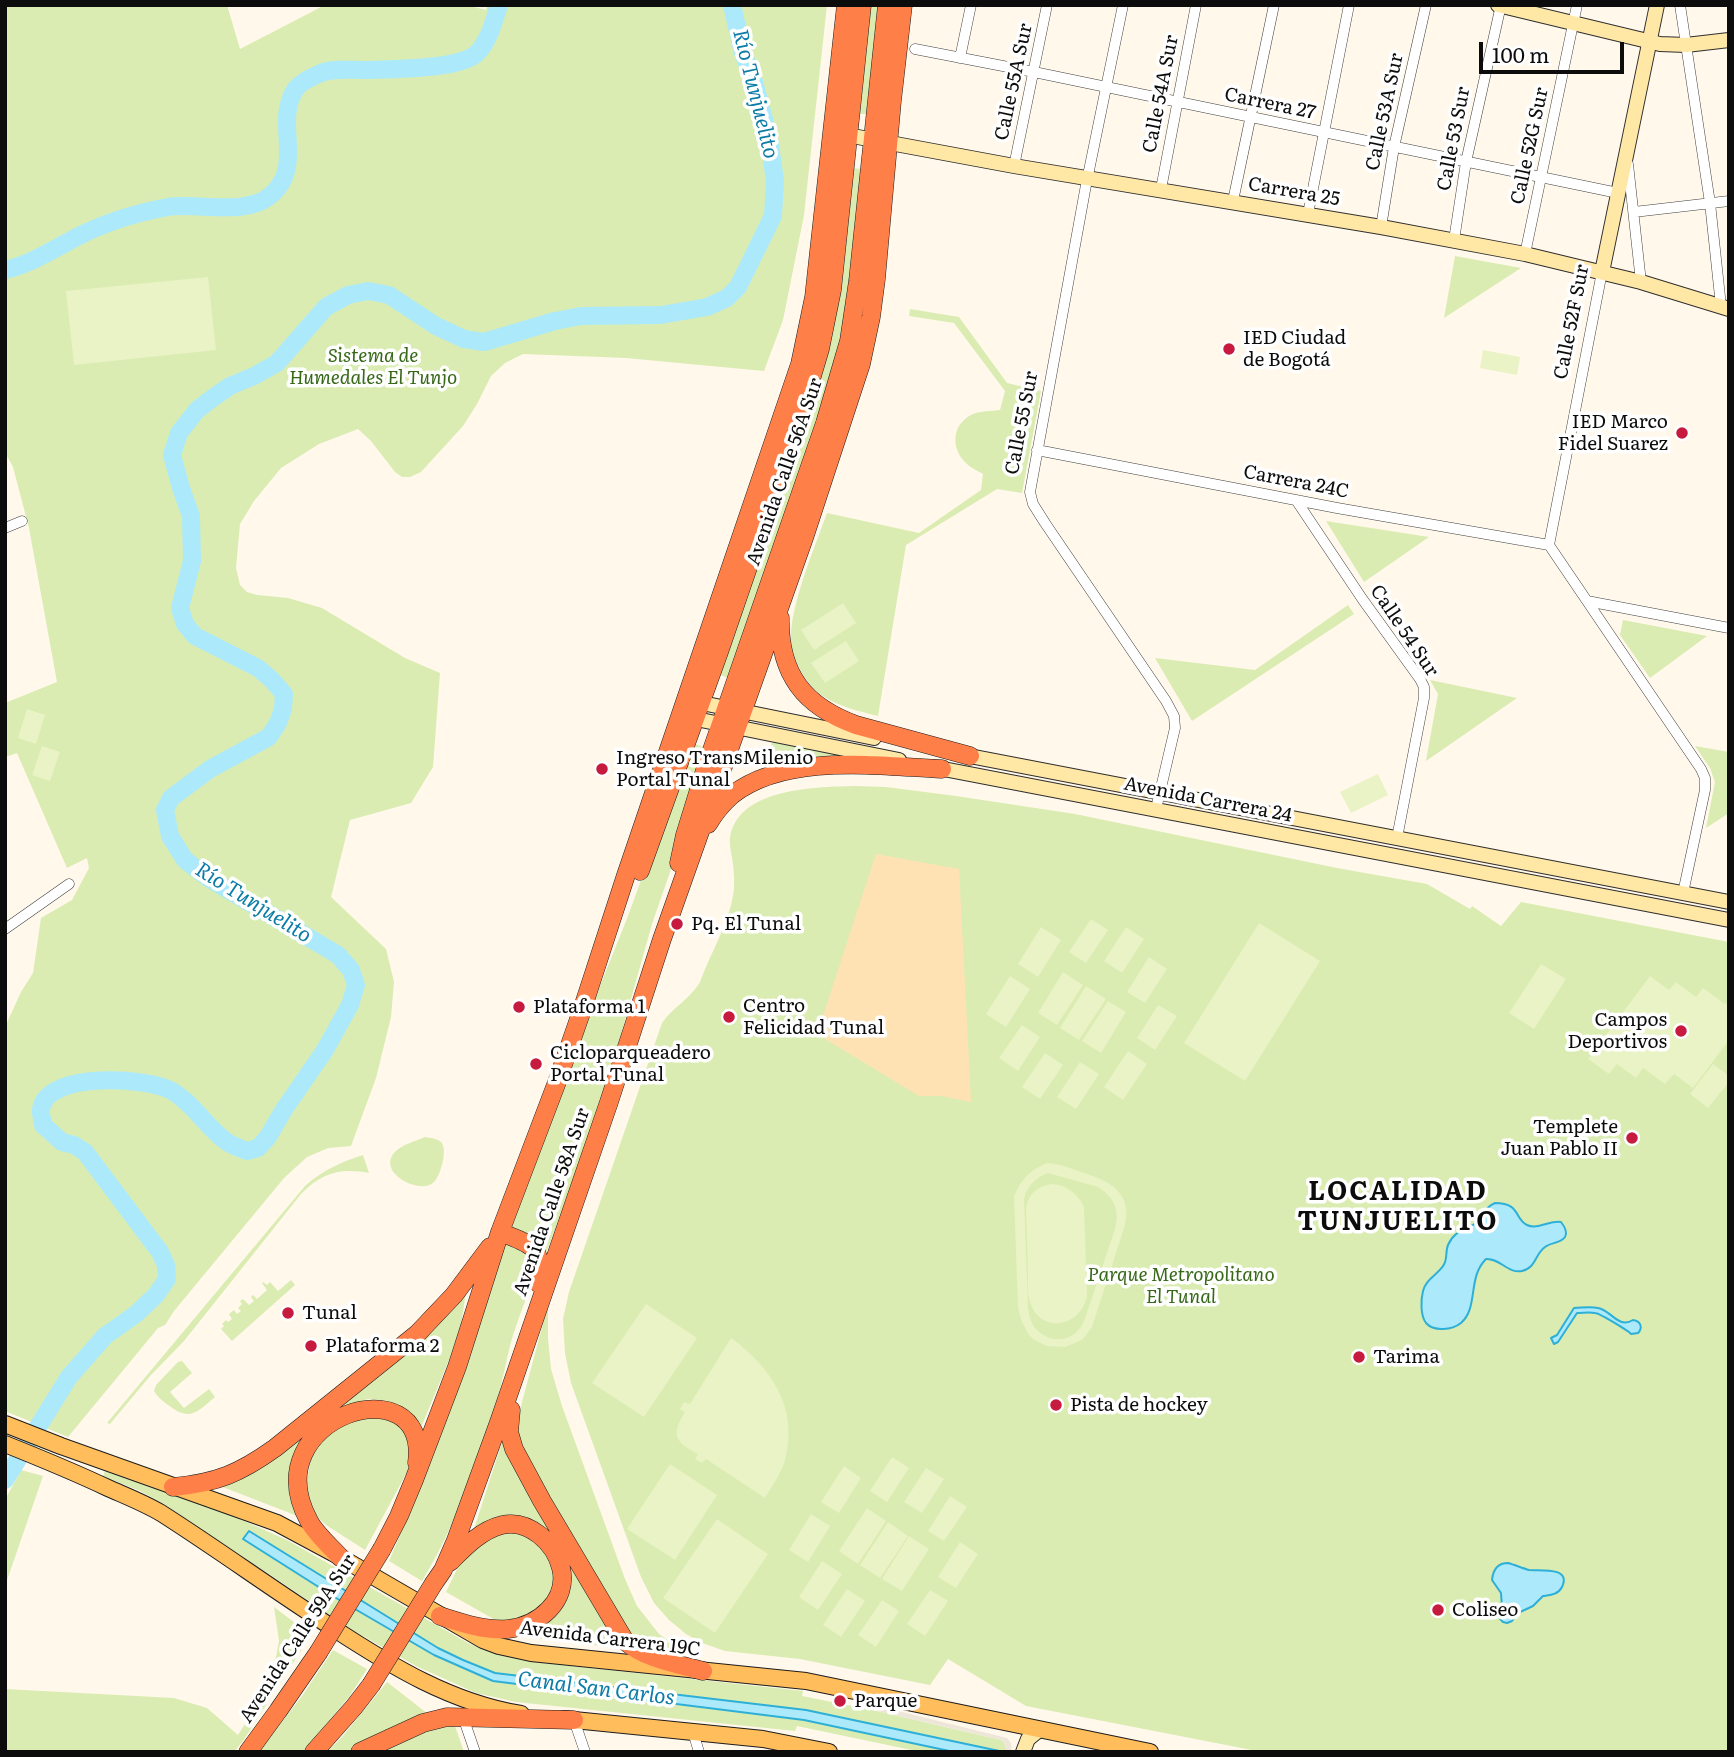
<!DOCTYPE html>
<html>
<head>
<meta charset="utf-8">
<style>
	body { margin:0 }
	#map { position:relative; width:1734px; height:1757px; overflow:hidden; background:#fff8eb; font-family:Literata,serif }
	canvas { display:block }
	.frame { position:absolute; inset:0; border:7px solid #0c0c0c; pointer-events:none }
	.scale { position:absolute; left:1479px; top:42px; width:145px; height:32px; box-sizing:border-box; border:4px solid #0c0c0c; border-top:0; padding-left:9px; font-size:21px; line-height:24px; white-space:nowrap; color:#0c0c0c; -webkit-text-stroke:5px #fff; paint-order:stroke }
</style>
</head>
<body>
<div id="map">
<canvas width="1734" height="1757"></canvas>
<div class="frame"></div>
<div class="scale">100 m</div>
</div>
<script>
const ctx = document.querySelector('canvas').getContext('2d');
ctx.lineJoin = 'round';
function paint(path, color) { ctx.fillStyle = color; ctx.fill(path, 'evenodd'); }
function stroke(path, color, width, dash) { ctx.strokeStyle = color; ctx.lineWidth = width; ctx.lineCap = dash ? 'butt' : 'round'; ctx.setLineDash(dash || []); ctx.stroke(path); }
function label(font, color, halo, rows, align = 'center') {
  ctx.font = font + ' Literata,serif'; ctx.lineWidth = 7; ctx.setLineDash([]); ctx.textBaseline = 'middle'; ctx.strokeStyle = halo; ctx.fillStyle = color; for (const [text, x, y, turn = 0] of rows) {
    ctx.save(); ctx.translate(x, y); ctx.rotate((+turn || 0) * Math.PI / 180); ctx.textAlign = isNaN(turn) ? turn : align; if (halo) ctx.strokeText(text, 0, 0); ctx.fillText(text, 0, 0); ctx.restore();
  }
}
paint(new Path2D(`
	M5,5H227L240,49L325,5H466L486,10L488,5H827L804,215L783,320L764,371L626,358L523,354L505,363L491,376L477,404L463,426L421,472L410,477H402L395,472L371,441L358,429L319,444L281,468L254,501L240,524L236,568L240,585L247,592L257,595L288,598L322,608L405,658L440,673L433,767L411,803L350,820L331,897L386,949L394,982L391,1017L376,1078L351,1146L328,1148L307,1157L284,1178L174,1311L165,1325L158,1328L68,1437L5,1411V1027L21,992L33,973L41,918L72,900L89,868L87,858L67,868L17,753L5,757V703L57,682L29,528L13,467L5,452Z
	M868,5H881L869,114H859Z
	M849,168L864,169L857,240L839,357L731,679L720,675L732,640Z
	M1455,256L1521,268L1444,318Z
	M910,309L959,317L1007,383L1041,391L1022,493L997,489L906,545L878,716C859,711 839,707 823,696C807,686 793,661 791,642C789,607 815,547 827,513L919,533L981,490L983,474C976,470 969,467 964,461C950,446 953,423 973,414C980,411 992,411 1000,410L1005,391L954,323L909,316Z
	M1326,521L1429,537L1364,582Z
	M1348,605L1354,614L1192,721L1155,658L1255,670Z
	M1623,620L1707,636L1650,678L1620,635Z
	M1430,680L1517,698L1426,761L1438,694Z
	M772,742L869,760L765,771Z
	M694,744L707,748L678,849L652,924L602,1102L545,1256L509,1231L560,1098L598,991L628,916L664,817Z
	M1695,746L1729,752V813L1706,828L1715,782L1710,768Z
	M856,786L886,787L956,796L1075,814L1337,868L1427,884L1470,909L1472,906L1501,926L1521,902L1729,942V1752H1262L1026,1706L948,1659L930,1685L800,1659L725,1651L702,1643L686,1634L669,1620L654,1603L641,1577L571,1383L565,1353L563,1319L569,1292L662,1023C673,1007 690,999 700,982C710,954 728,925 733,896C735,886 734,874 733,864C732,855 729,846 730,837C739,787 818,787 856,786Z
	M425,1137C430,1138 437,1138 441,1142C448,1149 441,1175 434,1182C427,1189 416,1186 408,1183C388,1174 382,1156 405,1145C411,1142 419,1140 425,1137Z
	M363,1155L369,1173C340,1168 323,1172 301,1194L184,1341L150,1376L110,1424L107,1423L305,1186C323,1170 341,1162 363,1155Z
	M505,1240L526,1247L536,1271C528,1295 518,1318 511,1342C506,1361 503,1380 497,1399C478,1461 456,1525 422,1581L389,1561C435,1456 471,1349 505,1240Z
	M291,1280L295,1285L232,1341L221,1329L224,1326L222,1324L226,1320L228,1322L232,1319L229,1314L234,1310L237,1314L241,1311L238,1308L242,1304L240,1301L243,1299L249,1305L254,1301L251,1297L253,1295L257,1299L267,1290L262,1283L263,1282L267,1285L270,1282L278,1291Z
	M466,1292L461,1324L449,1360L420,1430L404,1411L388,1401L368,1399L344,1406L318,1422L300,1517L220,1486Z
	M548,1305V1338L551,1369L562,1406L625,1579L637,1606L659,1634L684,1651C661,1651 650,1650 631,1636L522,1452L517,1426L522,1402Z
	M182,1361L192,1373L170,1392L184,1408L209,1389L215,1397C199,1410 191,1422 171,1407C164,1402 158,1398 154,1391L156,1385L178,1362Z
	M375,1412L405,1427L414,1452L407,1472L365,1550L326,1525L308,1508L305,1463L332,1426Z
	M504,1436L627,1649L510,1635L566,1589L538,1526L473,1532Z
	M21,1470L43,1476L5,1586V1500Z
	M105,1471L235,1517L287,1540L468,1643L484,1650L501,1655L543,1663L803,1691L802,1696L877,1711L1001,1740L1004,1742L1007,1752H921L797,1726L795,1731L516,1702L476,1693L416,1666L354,1631L164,1504L140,1491L103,1476Z
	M513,1530L530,1535L554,1561L556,1589L536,1615L504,1625L446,1592L459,1565L472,1551L498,1532Z
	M274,1607L311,1635L243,1741L234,1752H5V1689L174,1698L207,1708L238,1735L271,1683L279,1641Z
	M333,1650L367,1669L349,1697L302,1752H259L302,1696Z
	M387,1682L428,1714L390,1730L345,1752H327L342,1737Z
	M454,1723L464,1752H374L420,1729Z`), '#daecb2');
paint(new Path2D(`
	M876,854L959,869L971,1102L941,1096H919L817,1034Z`), '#ffe2b4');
paint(new Path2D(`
	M208,277L216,350L74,365L66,291Z
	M1483,350L1520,357L1517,375L1480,368Z
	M843,603L856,623L814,650L801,630Z
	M846,641L859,661L825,683L811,663Z
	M27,709L45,715L36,744L18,738Z
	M42,746L60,752L50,781L32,775Z
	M1378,774L1388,795L1351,813L1340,792Z
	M1091,919L1108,930L1086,963L1069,952Z
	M1259,923L1320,961L1245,1081L1184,1043Z
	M1041,927L1061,940L1038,977L1018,964Z
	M1126,927L1144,939L1122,973L1104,961Z
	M1149,957L1167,969L1145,1003L1127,992Z
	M1541,964L1566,979L1534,1029L1509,1013Z
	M1063,972L1083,985L1057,1025L1038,1013Z
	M1010,976L1030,989L1006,1027L986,1014Z
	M1650,976L1669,990L1676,982L1696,997L1703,988L1725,1004L1729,1000V1040L1693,1088L1674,1074L1665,1084L1643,1068L1636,1078L1617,1064L1609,1074L1588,1059Z
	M1086,986L1106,999L1079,1040L1060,1028Z
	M1108,1001L1126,1012L1101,1053L1082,1041Z
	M1158,1005L1177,1016L1155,1050L1137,1038Z
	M1022,1025L1040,1037L1018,1071L999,1058Z
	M1128,1051L1147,1064L1123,1100L1104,1087Z
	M1045,1053L1063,1065L1040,1099L1022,1087Z
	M1080,1062L1099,1074L1076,1109L1057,1097Z
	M1713,1064L1729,1076V1082L1708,1108L1690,1094Z
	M1048,1163C1060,1164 1070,1168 1081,1172C1107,1180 1133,1191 1125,1225L1092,1327L1082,1340L1065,1347L1047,1346L1034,1340L1029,1335L1022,1322L1018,1308L1014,1196C1021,1179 1031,1169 1048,1163ZM1048,1173L1098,1187C1114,1197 1120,1210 1115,1229L1084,1321C1076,1341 1052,1346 1036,1329C1031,1324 1029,1315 1028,1308L1024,1199C1027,1186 1035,1178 1048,1173Z
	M1052,1184C1067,1185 1078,1194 1084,1207L1087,1296C1081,1328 1039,1334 1030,1302C1027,1294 1028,1283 1028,1275C1027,1253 1027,1231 1026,1209C1028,1194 1037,1186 1052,1184Z
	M646,1304L697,1338L644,1417L592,1383Z
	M731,1338C771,1367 799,1408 785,1460C781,1474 772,1486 765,1498L706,1459L702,1463L695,1459L698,1454C674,1441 671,1435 685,1412L680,1409L684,1402L690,1404Z
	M892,1457L909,1468L887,1502L870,1491Z
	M670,1464L717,1495L675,1560L627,1529Z
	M844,1466L861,1478L839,1513L821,1502Z
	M926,1468L944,1479L922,1513L904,1502Z
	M950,1496L967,1507L944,1541L928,1531Z
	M867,1508L886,1521L858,1564L839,1551Z
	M811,1514L830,1526L808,1562L789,1550Z
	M717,1519L768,1554L715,1633L663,1598Z
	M888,1522L908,1536L880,1578L860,1565Z
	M909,1536L929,1549L902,1591L882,1579Z
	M960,1542L978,1554L956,1588L938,1577Z
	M822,1561L842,1574L818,1610L799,1597Z
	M847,1589L865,1601L841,1637L823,1625Z
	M930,1590L948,1601L925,1636L907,1624Z
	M882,1600L899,1611L876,1647L858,1635Z`), '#eaf3c5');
paint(new Path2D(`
	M878,1706L1007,1738L1011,1743L1012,1752H1007L1004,1742L1001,1740L877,1711Z`), '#efe6da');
const water = new Path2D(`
	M1495,1203C1521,1203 1514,1219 1527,1225C1538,1230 1550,1220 1561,1222C1565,1227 1568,1232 1565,1237C1560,1244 1551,1242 1545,1247C1535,1254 1536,1268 1522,1271C1508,1274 1500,1258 1486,1259C1467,1278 1479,1307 1461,1323C1452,1330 1434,1332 1426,1323C1420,1315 1421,1299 1423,1291C1426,1279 1437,1275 1443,1266C1448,1260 1445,1252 1448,1245C1455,1229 1467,1231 1477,1222C1485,1216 1483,1208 1495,1203Z
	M1574,1308C1581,1308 1590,1306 1598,1308C1611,1310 1618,1329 1633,1320C1641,1321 1643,1328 1638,1333L1631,1334C1629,1331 1599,1313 1595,1313C1590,1312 1583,1313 1577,1313L1558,1342L1554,1344L1551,1338L1557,1335Z
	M249,1531L438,1648L463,1660L495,1673L806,1710L1004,1752H954L804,1720L493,1681L434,1655L336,1598L243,1539Z
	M1508,1563C1515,1565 1522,1568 1529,1570C1538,1571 1572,1566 1562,1587C1558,1595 1550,1595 1543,1596L1533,1606L1518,1613L1512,1621L1507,1623L1503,1622L1500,1619L1502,1608L1501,1593L1492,1580C1493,1570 1497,1563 1508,1563Z`);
paint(water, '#aceafb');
stroke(water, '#2eafd7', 2);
stroke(new Path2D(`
	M5,270C31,264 54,249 77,237C106,222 135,213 168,207C198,202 246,217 271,195C305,166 274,122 295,90C299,83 314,76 321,73C333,68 351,70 364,70C388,69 461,70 477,53C489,41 494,21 499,5
	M5,1480L69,1377L105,1336L136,1314L156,1295L167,1279L166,1265L160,1252L85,1152L74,1145L62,1142L43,1125C43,1121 40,1114 41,1109C47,1071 148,1077 172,1091C194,1104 207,1128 227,1142C233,1146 240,1148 247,1151L258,1148L268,1137L283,1111L325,1050L350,1005L356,985L351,970L338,955L210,879L185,860L170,836L165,810L171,798L210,769L269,737L278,723L283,709L284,694L272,680L258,668L195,636L185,624L180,608L192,561L191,516L181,488L172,455L179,433L197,410L214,397L230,386L254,376L277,363L326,307L348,295L368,291L389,295L436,326L464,339L484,342L555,321L581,316L661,315L707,307L727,298L738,287L773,216L775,181L769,138L753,78L743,53L732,5`), '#aceafb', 18);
const street = new Path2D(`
	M1123,5L1086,185L1030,492L1033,504L1045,523L1166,701L1174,716L1175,728L1156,809
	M1680,5L1710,203L1721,306
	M915,49L1034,72L1618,193
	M960,58L971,5
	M1628,164L1641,282
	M1014,166L1047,5
	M1161,189L1196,5
	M1233,201L1274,5
	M1634,212L1729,201
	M1308,214L1349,5
	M1381,227L1394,147L1426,5
	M1454,240L1466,162L1501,5
	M1525,254L1577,5
	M1602,272L1549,545L1701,769L1705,778V790L1683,893
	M1037,450L1337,508L1549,545
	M1296,500L1363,600L1420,679L1424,687V698L1397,838
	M5,528L22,521
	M1587,601L1729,628
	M5,929L69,884
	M463,1717L475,1752
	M574,1720L585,1752
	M693,1732L699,1752`);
const secondary = new Path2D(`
	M1498,5L1660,44L1686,45L1729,40
	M847,135L1014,166L1381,227L1525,254L1641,282L1729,309
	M1602,272L1657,5
	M692,701L874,738
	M686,717L899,760
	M959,754L1729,902
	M933,767L1729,920
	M1023,1752L1028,1739L1039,1730`);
const primary = new Path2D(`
	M5,1424L61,1446L277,1523L333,1553L483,1640L499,1646L531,1653L806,1681L1150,1752
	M5,1444C40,1458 74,1472 108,1488C126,1496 144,1503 161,1513C219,1550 275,1591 333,1628C391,1666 452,1703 521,1714
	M564,1719L763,1739L829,1752`);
const highway = new Path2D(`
	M780,618C779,674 804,706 856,725L970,756
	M708,824C714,814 723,803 732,795C786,753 877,766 942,769
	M679,863L685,835L706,767L825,423L849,341L858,281L887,5
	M640,871L719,652L801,413L820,349L832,290L862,5
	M500,1232C531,1245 544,1245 538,1283
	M511,1410L509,1432L514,1449L542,1501L625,1641C645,1659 678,1664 703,1671
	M173,1487C217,1483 240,1473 275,1448L417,1334L454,1295L490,1247
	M382,1549L399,1516L414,1480L457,1367L500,1232L557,1082L581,1013L626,875L800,364L814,297L846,5
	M341,1558C330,1546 316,1534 309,1521C252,1416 430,1362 417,1463
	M434,1583L443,1570L456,1540L499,1422L609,1102L662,939L804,538L861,364L871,317L876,279L892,101L903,5
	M440,1616C462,1623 485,1631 508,1629C538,1626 569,1601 561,1568C555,1543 529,1519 502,1525C481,1530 464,1548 450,1562
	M248,1752L278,1711L318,1653
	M314,1752L354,1707L371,1685
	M360,1752L423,1723L447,1717L574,1720`);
stroke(street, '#3f3f3f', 11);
stroke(secondary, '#2e2e2e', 16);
stroke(primary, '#1d1d1d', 18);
stroke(highway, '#1d1d1d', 19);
stroke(street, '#fff', 10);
stroke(secondary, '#ffe7a6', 14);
stroke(primary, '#ffbd5b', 16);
stroke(highway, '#ff7f49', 18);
const highwayBridge = new Path2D(`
	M318,1653L382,1549
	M371,1685L434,1583`);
stroke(highwayBridge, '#1d1d1d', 19, []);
stroke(highwayBridge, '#ff7f49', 18);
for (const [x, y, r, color] of [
	[1229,349,7,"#c61b3e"],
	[1682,433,7,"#c61b3e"],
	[602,769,7,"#c61b3e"],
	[677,924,7,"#c61b3e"],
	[519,1007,7,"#c61b3e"],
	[729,1017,7,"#c61b3e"],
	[1681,1031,7,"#c61b3e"],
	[536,1064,7,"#c61b3e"],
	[1632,1138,7,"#c61b3e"],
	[288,1313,7,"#c61b3e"],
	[311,1346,7,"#c61b3e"],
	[1359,1357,7,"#c61b3e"],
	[1056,1405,7,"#c61b3e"],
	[1438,1610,7,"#c61b3e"],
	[840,1701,7,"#c61b3e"]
]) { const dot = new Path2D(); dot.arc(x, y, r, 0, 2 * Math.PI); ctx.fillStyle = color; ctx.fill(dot); stroke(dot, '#fff', 2.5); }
label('19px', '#0c0c0c', '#fff', [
	["Calle 55A Sur",1014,82,-78],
	["Calle 54A Sur",1161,94,-79],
	["Carrera 27",1270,104,12],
	["Calle 53A Sur",1385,112,-78],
	["Calle 53 Sur",1454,139,-79],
	["Calle 52G Sur",1530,146,-78],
	["Carrera 25",1294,192,10],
	["Calle 52F Sur",1572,322,-79],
	["Calle 55 Sur",1022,423,-79],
	["Avenida Calle 56A Sur",785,472,-71],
	["Carrera 24C",1296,482,11],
	["Calle 54 Sur",1404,631,56],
	["Avenida Carrera 24",1208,800,11],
	["Avenida Calle 58A Sur",552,1202,-71],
	["Avenida Calle 59A Sur",298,1639,-57],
	["Avenida Carrera 19C",610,1639,7]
]);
label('19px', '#0c0c0c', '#fff', [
	["IED Ciudad",1243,338],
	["de Bogotá",1243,360],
	["IED Marco",1668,422,"right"],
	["Fidel Suarez",1668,444,"right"],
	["Ingreso TransMilenio",616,758],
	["Portal Tunal",616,780],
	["Pq. El Tunal",691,924],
	["Centro",743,1006],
	["Felicidad Tunal",743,1028],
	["Plataforma 1",533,1007],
	["Campos",1667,1020,"right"],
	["Deportivos",1667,1042,"right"],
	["Cicloparqueadero",550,1053],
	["Portal Tunal",550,1075],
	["Templete",1618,1127,"right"],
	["Juan Pablo II",1618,1149,"right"],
	["Tunal",302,1313],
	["Plataforma 2",325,1346],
	["Tarima",1373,1357],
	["Pista de hockey",1070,1405],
	["Coliseo",1452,1610],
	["Parque",854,1701]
], 'left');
label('italic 19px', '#366818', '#fff', [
	["Sistema de",373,356],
	["Humedales El Tunjo",373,378],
	["Parque Metropolitano",1181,1275],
	["El Tunal",1181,1297]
]);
label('italic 21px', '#0d7ca7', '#fff', [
	["Río Tunjuelito",755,94,76],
	["Río Tunjuelito",253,903,32],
	["Canal San Carlos",596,1689,7]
]);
ctx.letterSpacing = '2px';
label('bold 26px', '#0c0c0c', '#fff', [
	["LOCALIDAD",1398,1192],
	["TUNJUELITO",1398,1222]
]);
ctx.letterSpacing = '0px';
</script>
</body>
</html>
